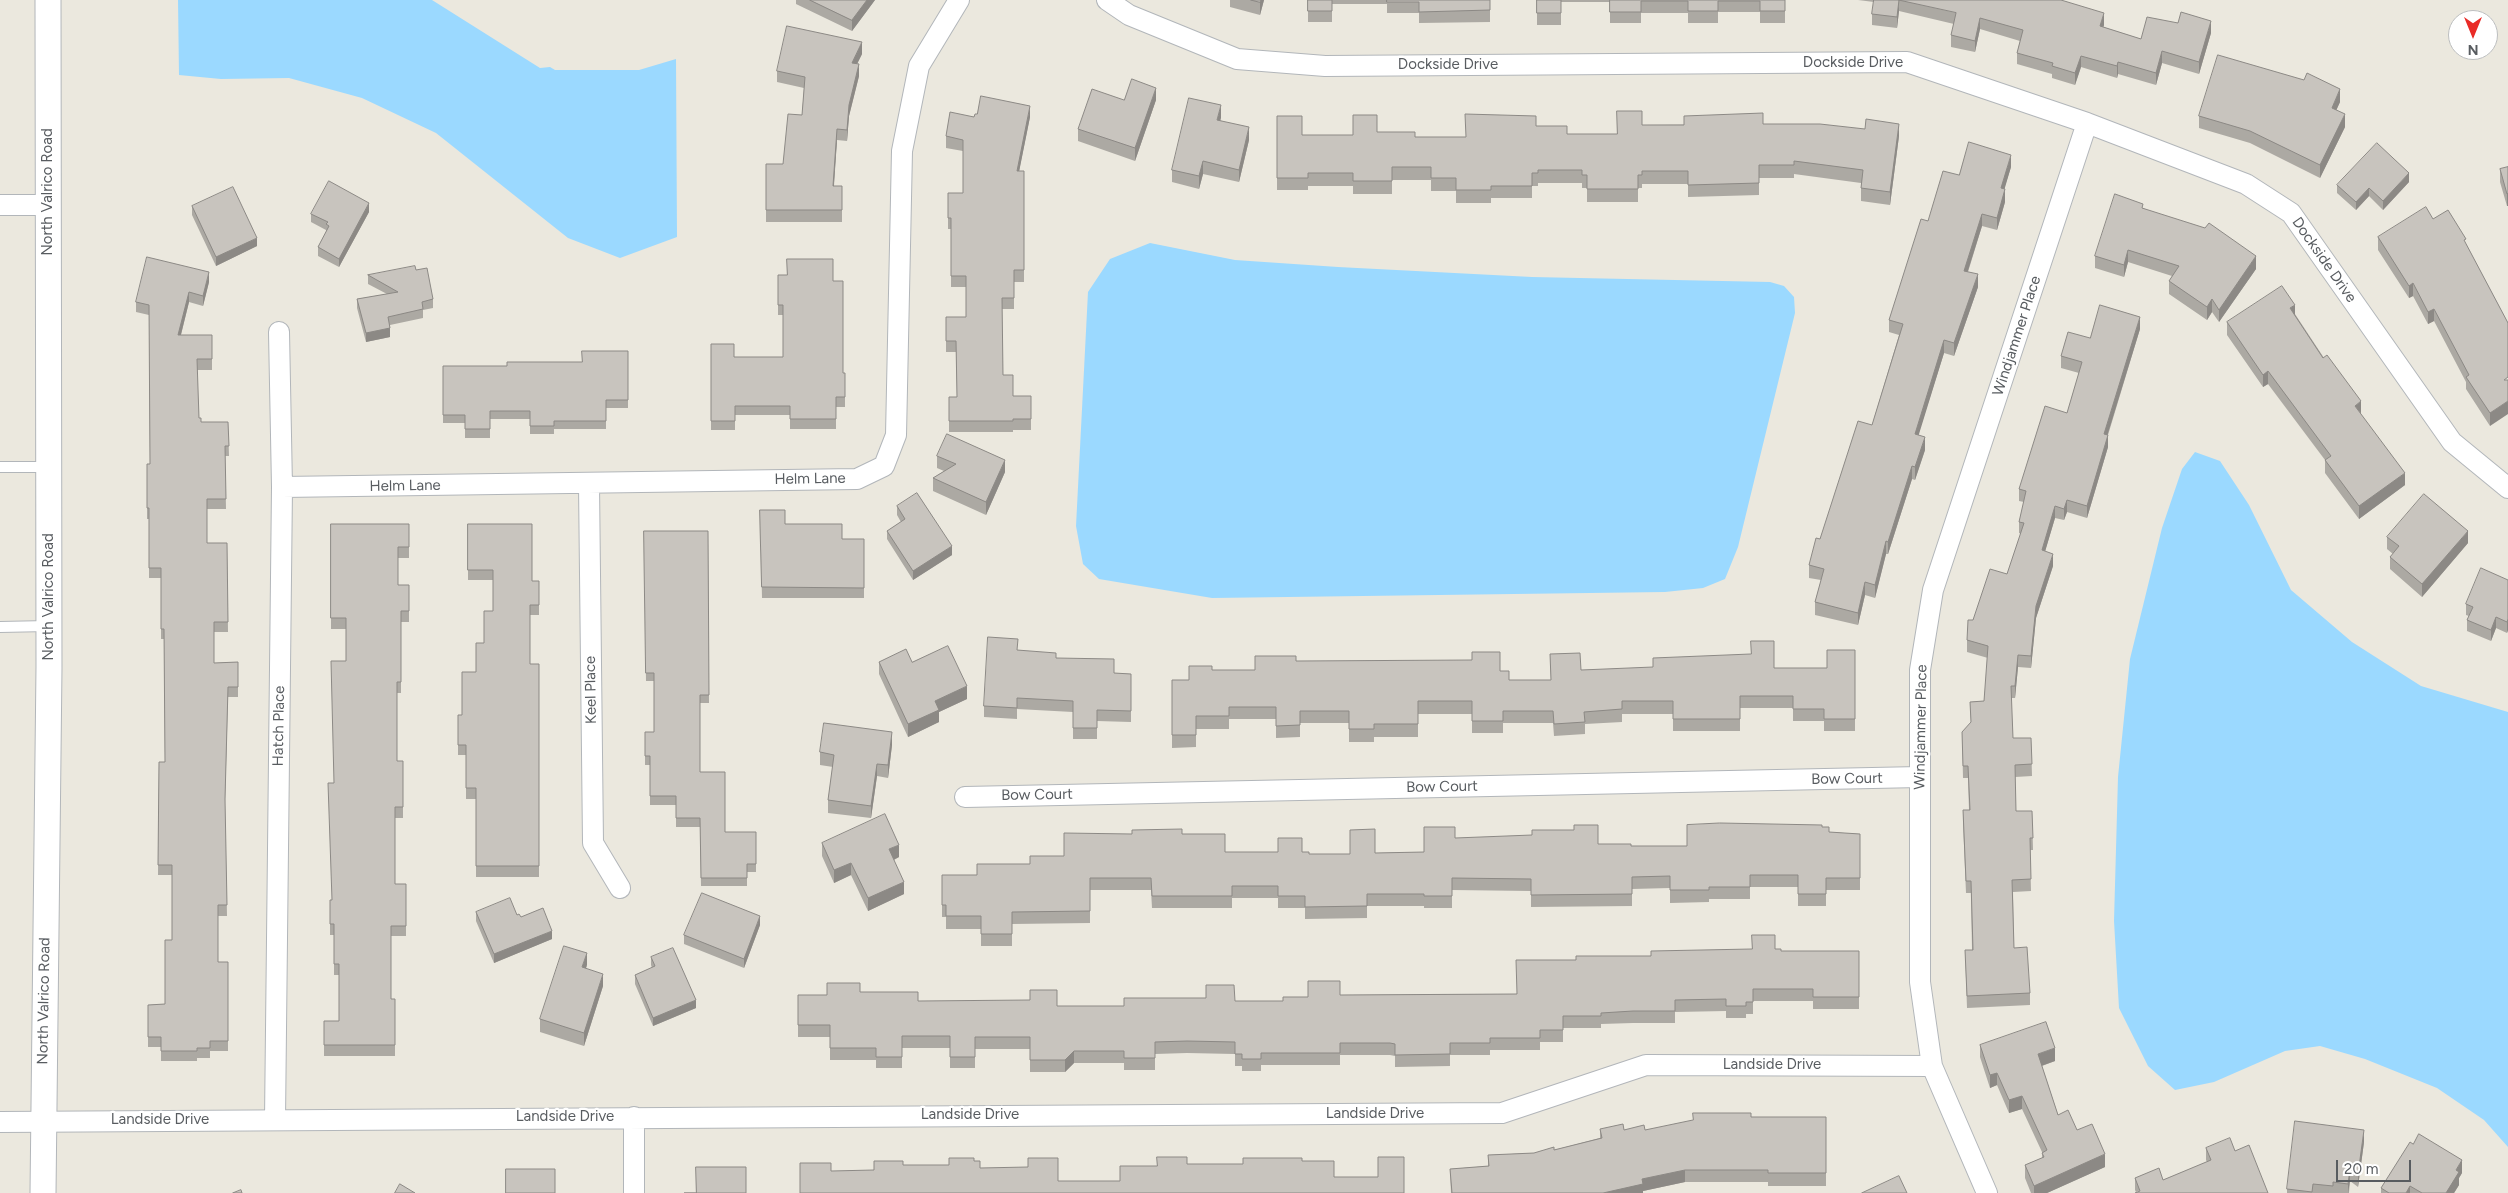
<!DOCTYPE html>
<html>
<head>
<meta charset="utf-8">
<style>
	body { margin:0 }
	#map { position:relative; width:2508px; height:1193px; overflow:hidden; background:#ebe8de; font-family:Figtree,sans-serif }
	canvas { display:block }
	.north { position:absolute; left:2448px; top:10px; width:50px; height:50px; box-sizing:border-box; background:#fff; border:1px solid #bcbebf; border-radius:50%; rotate:180deg; font-size:14px; font-weight:700; line-height:20px; text-align:center; color:#585c60 }
	.north::after { content:''; display:block; margin:auto; width:18px; height:22px; background:#e92b27; clip-path:polygon(50% 0,100% 100%,50% 72%,0 100%) }
	.scale { position:absolute; left:2336px; top:1160px; width:75px; height:22px; box-sizing:border-box; border:2px solid #585c60; border-top:0; padding-left:6px; font-size:15px; line-height:18px; white-space:nowrap; color:#585c60; -webkit-text-stroke:4px #fff; paint-order:stroke }
</style>
</head>
<body>
<div id="map">
<canvas width="2508" height="1193"></canvas>
<div class="north">N</div>
<div class="scale">20 m</div>
</div>
<script>
const ctx = document.querySelector('canvas').getContext('2d');
ctx.lineJoin = 'round';
function paint(path, color) { ctx.fillStyle = color; ctx.fill(path, 'evenodd'); }
function stroke(path, color, width, dash) { ctx.strokeStyle = color; ctx.lineWidth = width; ctx.lineCap = dash ? 'butt' : 'round'; ctx.setLineDash(dash || []); ctx.stroke(path); }
function label(font, color, halo, rows, align = 'center') {
  ctx.font = font + ' Figtree,sans-serif'; ctx.lineWidth = 4.5; ctx.setLineDash([]); ctx.textBaseline = 'middle'; ctx.strokeStyle = halo; ctx.fillStyle = color; for (const [text, x, y, turn = 0] of rows) {
    ctx.save(); ctx.translate(x, y); ctx.rotate((+turn || 0) * Math.PI / 180); ctx.textAlign = isNaN(turn) ? turn : align; if (halo) ctx.strokeText(text, 0, 0); ctx.fillText(text, 0, 0); ctx.restore();
  }
}
paint(new Path2D(`
	M178,0H432L540,68L550,67L555,70H639L676,59L677,237L620,258L568,238L436,133L362,98L289,78L221,79L179,75Z
	M1150,243L1235,260L1338,267L1532,277L1770,282L1784,286L1794,297L1795,313L1738,547L1725,579L1703,588L1665,592L1212,598L1099,579L1083,564L1076,526L1088,292L1110,259Z
	M2195,452L2220,461L2249,505L2291,590L2352,642L2421,686L2508,712V1147L2484,1120L2437,1088L2365,1059L2320,1046L2285,1051L2214,1082L2175,1090L2148,1066L2119,1008L2114,921L2118,777L2130,659L2162,528L2182,469Z`), '#9bd9ff');
const service = new Path2D(`
	M0,467H49
	M0,627L48,626`);
const minor = new Path2D(`
	M1107,0L1129,15L1237,59L1325,66L1907,62L2087,123L2246,184L2291,213L2452,442L2508,488
	M0,205H48
	M589,484L593,843L620,888
	M282,487L857,479L884,466L896,435L902,151L919,66L959,0
	M965,797L1920,777
	M634,1117V1193
	M275,1119L282,487L279,332
	M0,1122L1502,1113L1646,1065L1932,1066
	M1987,1193L1932,1066L1920,982V670L1933,590L2087,123`);
const tertiary = new Path2D(`
	M43,1193L49,667L48,0`);
stroke(service, '#b2b6ba', 12);
stroke(minor, '#b2b6ba', 22);
stroke(tertiary, '#b2b6ba', 27);
stroke(service, '#fff', 10);
stroke(minor, '#fff', 20);
stroke(tertiary, '#fff', 25);
paint(new Path2D(`
	M796,0H875L852,31L796,4Z
	M1230,0H1264L1260,15L1230,7Z
	M1308,0H1490V22L1419,23V13H1387V4H1332V22H1308Z
	M1537,0H1785V23H1760V12H1718V23H1688V13H1641V23H1610V2H1561V25H1537Z
	M1858,0H2061L2104,25L2103,27L2141,39L2211,33L2199,74L2162,63L2156,85L2118,74L2117,78L2081,67L2075,85L2052,78V74L2017,64V53L2020,41L1980,29L1975,52L1951,47V35L1954,24L1899,11L1897,28L1872,25V14L1874,2Z
	M862,54L857,64L859,76L849,116L847,141L837,140L834,186H842V222H766V164H783L802,115L804,88L777,82V71Z
	M1124,100H1156L1135,161L1078,141V129Z
	M2340,102L2336,110L2345,127L2320,178L2250,143L2199,128V116Z
	M1277,116L1302,135H1353L1377,132L1415,137H1466L1536,126L1567,134H1617L1642,125L1763,124L1899,136L1890,205L1861,201V183L1794,174V178H1759V195L1688,197V184H1642V188H1638V202H1587V188H1582V183H1538V186H1532V198H1491V203H1456V191H1431V180H1392V194H1353V186H1308V190H1277Z
	M974,117H1030L1019,171H1024V282H1014V309H1002L1003,375L1013,396H1031V430H1013V432H949V397H957L956,352H946V317H966V287H951V229H948V193H963V151L946,148V136Z
	M1221,118L1220,120L1249,140L1239,182L1203,174L1199,189L1172,182V170Z
	M2011,167L2004,189L2005,202L1997,230L1982,226L1968,272L1978,287L1954,356L1944,353L1918,435L1925,450L1915,480L1912,479L1888,554H1886L1875,598L1865,595L1858,625L1815,615V602L1821,580L1809,578V565L1820,539L1872,425L1899,335L1889,332V320L1928,221L1959,175Z
	M2508,167V206H2507L2500,182V169Z
	M2409,182L2383,210L2369,196L2356,210L2337,193V185Z
	M192,206L257,246L216,266L192,215Z
	M2143,208L2256,269L2219,322L2212,312L2207,320L2169,294V281L2172,276L2128,262L2124,277L2095,268V256Z
	M369,212L339,267L318,256V247L326,232V230L311,222V214Z
	M2433,219L2466,244L2508,323L2490,426L2466,389V382L2434,321L2428,324L2413,296L2409,298L2378,250V237Z
	M416,270L433,299V308L423,310V318L390,325V337L366,342L357,308V299L387,294L368,284V275Z
	M778,275L833,281L843,373H845V407H836V429H790V415H735V430H711V344L734,357H783V315H778Z
	M209,282L203,306L189,302L181,335H212V370H197L199,418L201,422H228L229,456H225L226,509H207V543H227L228,632H214V663L238,662V697H228L225,804L227,916H218V962H228V1051H210V1058H197V1061H161V1047H148V1005L165,1004L172,940V875H158L159,762H165L164,639H161V578H149V519H147V464H150L149,315L136,312V302Z
	M2295,314L2361,414L2405,485L2359,519L2325,473V460L2268,384L2263,387L2227,335V322Z
	M2140,329L2108,435V447L2087,518L2067,512L2064,520L2055,518L2045,551L2053,566L2036,618L2031,668L2018,667L2015,698H2011L2013,738H2031L2032,776L2015,777L2016,811H2032L2033,850H2030L2031,891L2013,892L2014,948L2030,993V1005L1967,1008L1965,950H1972L1971,893H1966L1963,822V810H1969L1968,778H1963L1962,732L1971,723L1970,702L1984,701L1988,658L1967,652V640L1973,620L2007,574L2021,534L2019,533V522L2024,502L2019,501V489L2067,413L2079,373L2061,368V356L2090,338Z
	M628,351V408H606V429H554V434H530V419H490V438H465V423H443V366H507L582,362Z
	M937,456L1005,472L986,515L933,491V478L944,471L937,468Z
	M897,506L952,555L913,580L887,539V531L901,522L897,515Z
	M760,510L785,524L842,539H864V598H762Z
	M331,524H409V558H398V585H409V622H401V693H397V761H403V818H395V884H406V936H391V999H395V1056H324V1021H339V975H334V935H330V900H332L334,783L346,661V629H331Z
	M468,524L532,581H539V615H530V664H539V877H476V799H466V755H458V715H462L476,672L493,611V580H468Z
	M644,531H708L709,703H700V772L725,832H756V872H747V886H701L700,827H676V805H650V765H645V732H654V681H646Z
	M2387,537L2468,543L2422,597L2390,569V557L2393,554L2387,549Z
	M2508,580V630L2507,633L2496,628L2491,641L2467,631V620L2469,616L2466,615V604Z
	M1018,650L1056,658L1114,673L1131,674V722L1097,721V739H1073V712L1017,709V719L984,717V706Z
	M1855,650V731H1824V721H1793V708H1740V731H1673V714H1622V722L1585,724V734L1554,736L1553,723H1503V733H1472V714H1418V737H1374V742H1349V723H1300V737L1276,738V719H1229V729H1196V747L1172,748V680H1189L1212,670H1255L1296,661L1500,671L1509,680H1551L1550,654L1581,670L1827,668Z
	M879,662H912L967,699L939,712V722L908,737L879,674Z
	M892,745L888,778L877,776L871,818L828,813V800L833,767L820,765V752Z
	M1822,827L1829,832L1860,834V890H1826V906H1798V887H1750V899H1709V902L1670,903V888L1632,889V906L1531,907V891L1452,890V908H1424V906H1367V918L1305,919V908H1278V898H1232V908H1152L1151,890H1090V923L1012,924V946H981V929H946V917H942V875H977L1030,864L1064,856L1132,834H1182L1225,852H1302L1309,854H1350L1375,853L1424,852L1455,838L1598,844L1631,846H1687Z
	M822,843L899,857L894,860L904,894L868,911L851,875L834,883L822,856Z
	M476,912L521,917L552,939L494,963L476,921Z
	M760,925L744,968L684,944V935Z
	M1775,949L1781,951H1859V1009H1813V1001H1753V1014H1746V1018H1726V1011L1675,1012V1023H1633L1601,1024V1028H1563V1042H1540V1050H1490V1055H1450V1066L1395,1067V1056L1390,1055H1340V1065H1261V1071H1242V1066H1235V1054L1187,1053L1155,1054V1070H1124V1063H1074L1065,1072H1030V1049H975V1068H950V1048H902V1068H876V1060H830V1037H798V995H827L860,992L918,1001L1057,1006H1124L1235,1001H1283L1308,997L1340,995L1516,994L1576,960Z
	M651,957L696,1008L653,1026L635,984V975L652,968L651,965Z
	M587,965L586,968L603,986L584,1046L540,1032V1019Z
	M1980,1045L2055,1061L2042,1066L2058,1115L2077,1130L2105,1167L2047,1193H2031L2025,1178V1165L2042,1158V1152L2022,1109L2009,1113L1997,1085L1990,1088L1980,1057Z
	M1751,1117H1826V1186H1768V1182H1685L1643,1191V1193H1451L1450,1169L1488,1166V1155L1534,1153L1554,1150L1600,1138V1129L1624,1130H1645Z
	M2364,1142L2358,1187L2350,1181L2349,1193H2287V1189Z
	M2206,1148L2235,1151L2136,1192L2135,1190V1178L2163,1180L2207,1162L2206,1160Z
	M2462,1173L2459,1178V1185L2454,1193H2381V1188Z`), '#aca9a3');
paint(new Path2D(`
	M867,0H875L852,31V20Z
	M1261,0H1264L1260,15V2Z
	M1899,0V11L1897,28V17Z
	M2104,13V25L2100,38V26Z
	M1980,18V29L1975,52V41Z
	M2211,21V33L2199,74V62Z
	M862,42V54L852,74V63Z
	M2162,51V63L2156,85V73Z
	M2081,56V67L2075,85V73Z
	M2118,62V74L2117,78V66Z
	M859,64V76L849,116L847,141V130L849,105Z
	M1156,88V100L1135,161V148Z
	M2340,89V102L2332,120V108Z
	M1221,105V118L1217,132V120Z
	M1030,106V117L1017,182V171Z
	M2345,114V127L2320,178V165Z
	M1899,124V136L1890,205V192Z
	M1249,127V140L1239,182V170Z
	M837,129V140L833,197V186Z
	M2011,155V167L2001,201V188Z
	M1203,161V174L1199,189V176Z
	M2409,173V182L2383,210V201Z
	M2369,188V196L2356,210V202Z
	M2005,189V202L1997,230V218Z
	M2508,193V206H2507V194Z
	M369,203V212L339,267V259Z
	M1982,214V226L1964,283V271Z
	M257,238V246L216,266V257Z
	M2128,250V262L2124,277V265Z
	M2256,256V269L2219,322V310Z
	M209,272V282L203,306V296Z
	M1978,274V287L1954,356V343Z
	M2413,283V296L2409,298V286Z
	M189,292V302L178,346V335Z
	M2212,299V312L2207,320V307Z
	M2295,305V317L2290,308Z
	M2434,309V321L2428,324V312Z
	M2140,317V329L2104,446V434Z
	M390,328V337L366,342V333Z
	M1944,340V353L1915,447V434Z
	M2268,371V384L2263,387V375Z
	M2361,401V414L2355,406Z
	M2508,401V414L2490,426V413Z
	M2108,435V447L2087,518V506Z
	M1925,437V450L1915,480V467Z
	M1005,460V472L986,515V502Z
	M1912,466V479L1888,554V542Z
	M2405,473V485L2359,519V506Z
	M2067,500V512L2064,520V509Z
	M2055,506V518L2042,562V550Z
	M2468,531V543L2422,597V584Z
	M1886,541V554L1875,598V585Z
	M952,546V555L913,580V571Z
	M2053,554V566L2036,618L2031,668V656L2036,606Z
	M1865,582V595L1858,625V613Z
	M2496,617V628L2491,641V630Z
	M2508,619V630L2507,633V622Z
	M2018,655V667L2015,698V686Z
	M967,686V699L939,712V722L908,737V724L935,701Z
	M892,732V745L888,778V765Z
	M877,764V776L871,818V806Z
	M899,845V857L889,862V849Z
	M851,863V875L834,883V870Z
	M904,882V894L868,911V898Z
	M760,916V925L744,968V959Z
	M552,931V939L494,963V954Z
	M587,953V965L582,980V967Z
	M603,974V986L584,1046V1033Z
	M696,1000V1008L653,1026V1018Z
	M2055,1048V1061L2038,1067V1054Z
	M1074,1051V1063L1065,1072V1060Z
	M1997,1073V1085L1990,1088V1075Z
	M2022,1096V1109L2009,1113V1100Z
	M2364,1130V1142L2358,1187V1174Z
	M2105,1154V1167L2047,1193H2034V1186Z
	M2462,1160V1173L2459,1178V1185L2454,1193H2446L2456,1170Z
	M2350,1169V1181L2348,1193V1184Z
	M1685,1170V1182L1643,1191V1193H1603L1642,1179Z
	M2410,1186V1193H2406Z`), '#8c8985');
const building = new Path2D(`
	M810,0H867L852,20Z
	M1251,0H1261L1260,2Z
	M1308,0H1332V11H1308Z
	M1387,0H1490V10L1419,12V2H1387Z
	M1537,0H1561V13H1537Z
	M1610,0H1785V11H1760V1H1718V11H1688V1H1641V12H1610Z
	M1874,0H1899L1897,17L1872,14Z
	M1899,0H2061L2104,13L2100,26L2141,39L2147,17L2178,23L2181,12L2211,21L2199,62L2162,51L2156,73L2118,62L2117,66L2081,56L2075,73L2052,66L2053,63L2017,53L2023,30L1980,18L1975,41L1951,35L1956,13Z
	M787,26L862,42L852,63L859,64L849,105L847,130L837,129L833,186H842V210H766V164H783L788,114L802,115L805,77L777,71Z
	M2218,55L2304,80L2307,73L2340,89L2332,108L2345,114L2320,165L2250,131L2199,116Z
	M1132,79L1156,88L1135,148L1078,129L1092,89L1124,100Z
	M981,96L1030,106L1017,171H1024V270H1014V298H1002L1003,375H1013V396H1031V419H1013V421H949V397H957L956,341H946V317H966V276H951V218H948V193H963V140L946,136L950,112L974,117L975,114H977Z
	M1189,98L1221,105L1217,120L1249,127L1239,170L1203,161L1199,176L1172,170Z
	M1617,111H1642V125H1684V116L1763,113V124H1820L1865,129L1866,119L1899,124L1890,192L1861,188L1863,170L1794,161V165H1759V183L1688,185V171H1642V175H1638V189H1587V175H1582V170H1538V173H1532V186H1491V190H1456V178H1431V167H1392V181H1353V173H1308V178H1277V116H1302V135H1353V115H1377V132H1415V137H1466L1465,114L1536,116V126H1567V134H1617Z
	M1969,142L2011,155L2001,188L2005,189L1997,218L1982,214L1964,271L1978,274L1954,343L1944,340L1915,434L1925,437L1915,467L1912,466L1888,542L1886,541L1875,585L1865,582L1858,613L1815,602L1824,569L1809,565L1816,538L1820,539L1858,421L1872,425L1903,324L1889,320L1921,219L1928,221L1943,171L1959,175Z
	M2377,143L2409,173L2383,201L2369,188L2356,202L2337,185Z
	M2508,167V193L2507,194L2500,169Z
	M329,181L369,203L339,259L318,247L329,226L326,224L328,222L311,214Z
	M233,187L257,238L216,257L192,206Z
	M2115,194L2143,204L2142,208L2205,228L2209,223L2256,256L2219,310L2212,299L2207,307L2169,281L2179,266L2128,250L2124,265L2095,256Z
	M2426,207L2433,219L2448,210L2466,239L2464,240L2508,323V377L2504,380H2508V401L2490,413L2466,377L2469,375L2434,309L2428,312L2413,283L2409,286L2378,237Z
	M147,257L209,272L203,296L189,292L178,335H212V359H197L199,418H201V422H228L229,446H225L226,499H207V543H227L228,622H214V663L238,662V687H228L225,799L227,905H218V962H228V1041H210V1048H197V1051H161V1037H148V1005L165,1004V940H172V865H158L159,762H165L164,629H161V568H149V508H147V464H150L149,305L136,302Z
	M787,259H833V281H843V373H845V397H836V419H790V406H735V421H711V344H734V357H783V305H778V275H787Z
	M415,266L416,270L427,268L433,299L422,302L423,309L388,317L390,328L366,333L357,299L398,292L368,275Z
	M2282,286L2295,305L2290,308L2323,358L2327,355L2361,401L2355,406L2405,473L2359,506L2325,460L2331,456L2268,371L2263,375L2227,322Z
	M2100,305L2140,317L2104,434L2108,435L2087,506L2067,500L2064,509L2055,506L2042,550L2053,554L2036,606L2031,656L2018,655L2015,686H2011L2013,738H2031L2032,764L2015,765L2016,811H2032L2033,838H2030L2031,879L2012,880L2014,948L2027,947L2030,993L1967,996L1965,950H1973L1971,881H1966L1963,810H1970L1968,766H1963L1962,732L1971,722L1970,702L1984,701L1988,646L1967,640L1968,620H1973L1990,569L2007,574L2024,523L2019,522L2026,491L2019,489L2045,406L2067,413L2082,362L2061,356L2068,332L2090,338Z
	M582,351H628V400H606V421H554V426H530V411H490V429H465V415H443V366H507V362H582Z
	M947,434L1005,460L986,502L933,478L956,464L937,456Z
	M917,493L952,546L913,571L887,531L905,519L897,506Z
	M2424,494L2468,531L2422,584L2390,557L2399,546L2387,537Z
	M760,510H785V524H842V539H864V588L762,587Z
	M331,524H409V547H398V585H409V611H401V682H397V761H403V807H395V884H406V926H391V999H395V1045H324V1021H339V964H334V924H330V900H332L328,783H334L331,661H346V618H331Z
	M468,524H532V581H539V605H530V664H539V866H476V788H466V745H458V715H462V672H476V643H484V611H493V570H468Z
	M644,531H708L709,695H700V772H725V832H756V864H747V878H701L700,818H676V796H650V756H645V732H654V673H646Z
	M2481,568L2508,580V619L2507,622L2496,617L2491,630L2467,620L2473,607L2466,604Z
	M988,637L1018,639L1017,650L1056,653V658L1114,659V673L1131,674V711L1097,710V728H1073V701L1017,698V708L984,706Z
	M1751,641H1774V668H1827V650H1855V719H1824V709H1793V696H1740V719H1673V701H1622V709L1584,712L1585,722L1554,724L1553,711H1503V721H1472V701H1418V724H1374V729H1349V711H1300V725L1276,726V707H1229V716H1196V735H1172V680H1189V666H1212V670H1255V656H1296V661L1472,660V652H1500V671H1509V680H1551L1550,654L1580,653L1581,670L1653,667V658L1751,654Z
	M948,646L967,686L935,701L939,710L908,724L879,662L906,649L912,662Z
	M824,723L892,732L888,765L877,764L871,806L828,800L834,755L820,752Z
	M885,814L899,845L889,849L904,882L868,898L851,863L834,870L822,843Z
	M1720,823L1822,825V827H1829V832L1860,834V878H1826V894H1798V875H1750V887H1709V890H1670V876L1632,877V894L1531,895V879L1452,878V896H1424V894H1367V906L1305,907V896H1278V886H1232V896H1152L1151,878H1090V911L1012,912V934H981V916H946V905H942V875H977V864H1030V856H1064V833L1132,834V830L1182,829V834H1225V852H1278V838H1302V852H1309V854H1350V830L1375,829V853L1424,852V827H1455V838L1532,835V830H1574V825H1598V844H1631V846H1687V825Z
	M702,893L760,916L744,959L684,935Z
	M510,898L517,915L519,914L521,917L543,908L552,931L494,954L476,912Z
	M1752,935H1775V949H1781V951H1859V997H1813V989H1753V1002H1746V1006H1726V999L1675,1000V1011H1633L1601,1013V1016H1563V1030H1540V1038H1490V1043H1450V1054L1395,1055V1044L1390,1043H1340V1053H1261V1059H1242V1054H1235V1042L1187,1041L1155,1042V1058H1124V1051H1074L1065,1060H1030V1037H975V1057H950V1036H902V1057H876V1048H830V1025H798V995H827V983H860V992H918V1001L1030,1000V990H1057V1006H1124V998H1206V985H1234L1235,1001H1283V997H1308V981H1340V995L1517,994L1516,960H1576V956H1651V951L1752,949Z
	M564,946L587,953L582,967L603,974L584,1033L540,1019Z
	M673,948L696,1000L653,1018L635,975L655,966L651,957Z
	M2046,1022L2055,1048L2038,1054L2058,1115L2068,1110L2077,1130L2092,1124L2105,1154L2034,1186L2025,1165L2044,1157L2042,1153L2047,1150L2022,1096L2009,1100L1997,1073L1990,1075L1980,1045Z
	M1693,1113H1751V1117H1826V1173H1768V1170H1685L1642,1179L1643,1184L1603,1193H1452L1450,1169L1489,1166L1488,1155L1534,1153L1554,1147V1150L1602,1138L1600,1129L1623,1124L1624,1130L1644,1125L1645,1130L1693,1120Z
	M2295,1121L2364,1130L2358,1174L2350,1169L2348,1184L2333,1182V1186L2313,1184L2312,1192L2287,1189Z
	M2419,1134L2462,1160L2456,1170L2459,1172L2446,1193H2422L2410,1186L2406,1193H2389L2381,1188L2410,1142L2413,1144Z
	M2230,1138L2235,1151L2249,1145L2268,1193H2135L2140,1191L2135,1178L2159,1168L2163,1180L2211,1160L2206,1148Z
	M1157,1157H1187V1164H1243V1158H1302V1161H1334V1177H1378V1157H1404V1193H800V1163H831V1171L874,1170V1161H903V1165H949V1158H974V1161H980V1168L1028,1167V1158H1058V1181H1120V1166H1157Z
	M696,1167H746V1193H684H696Z
	M506,1169H555V1193H506Z
	M1899,1176L1907,1193H1862Z
	M400,1184L415,1193H395Z
	M241,1190L242,1193H233Z`);
paint(building, '#c8c4be');
stroke(building, '#8c8985', 1);
label('15px', '#585c60', '#fff', [
	["Dockside Drive",1853,63],
	["Dockside Drive",1448,65],
	["North Valrico Road",48,192,-90],
	["Dockside Drive",2324,260,55],
	["Windjammer Place",2017,336,-72],
	["Helm Lane",810,479,-1],
	["Helm Lane",405,486,-1],
	["North Valrico Road",49,597,-90],
	["Keel Place",591,690,-91],
	["Hatch Place",279,726,-89],
	["Windjammer Place",1921,727,-89],
	["Bow Court",1847,779,-1],
	["Bow Court",1442,787,-1],
	["Bow Court",1037,795,-1],
	["North Valrico Road",44,1001,-89],
	["Landside Drive",1772,1065],
	["Landside Drive",1375,1114],
	["Landside Drive",970,1115],
	["Landside Drive",565,1117],
	["Landside Drive",160,1120]
]);
</script>
</body>
</html>
